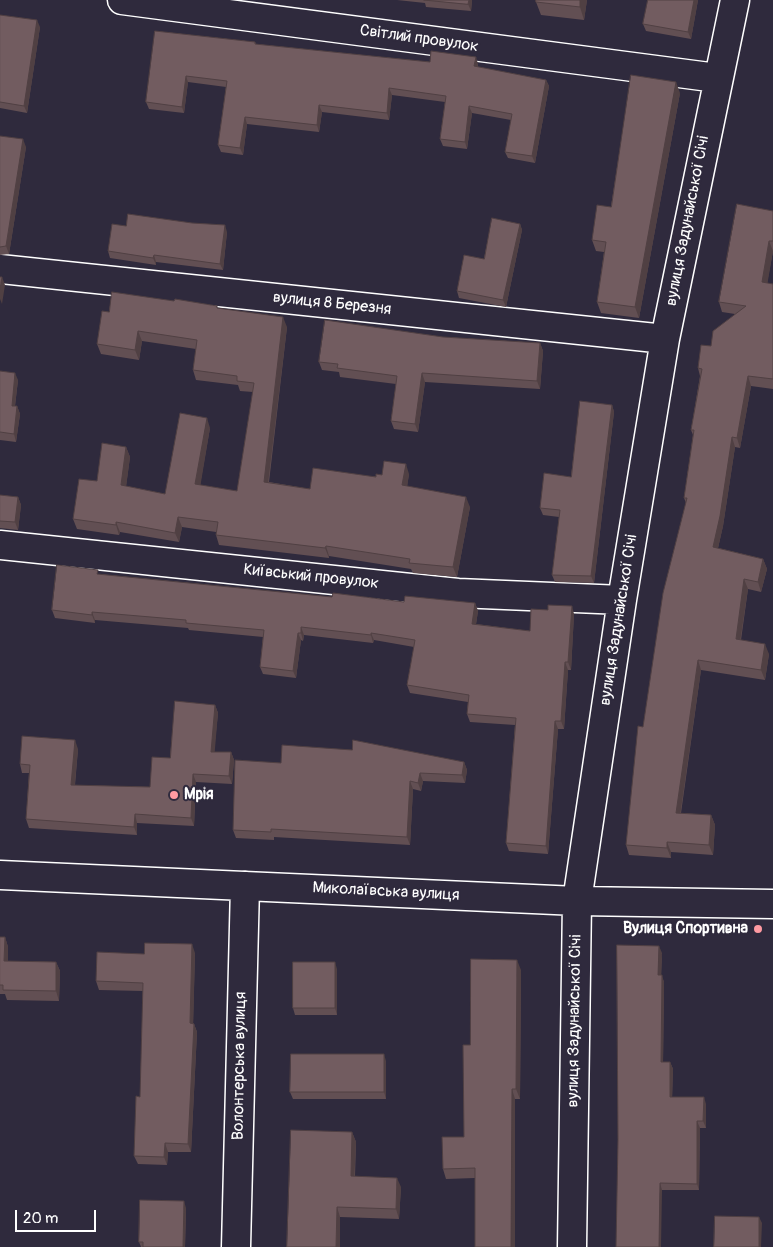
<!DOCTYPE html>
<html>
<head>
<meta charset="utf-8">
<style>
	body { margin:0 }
	#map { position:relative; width:773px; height:1247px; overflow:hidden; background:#2f2a3d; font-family:Pangolin,sans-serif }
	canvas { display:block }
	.scale { position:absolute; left:15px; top:1210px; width:81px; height:22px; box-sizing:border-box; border:2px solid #fff; border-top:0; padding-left:6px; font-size:15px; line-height:18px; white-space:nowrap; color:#fff; -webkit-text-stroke:4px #2f2a3d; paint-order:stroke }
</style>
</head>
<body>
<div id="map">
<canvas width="773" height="1247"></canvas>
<div class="scale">20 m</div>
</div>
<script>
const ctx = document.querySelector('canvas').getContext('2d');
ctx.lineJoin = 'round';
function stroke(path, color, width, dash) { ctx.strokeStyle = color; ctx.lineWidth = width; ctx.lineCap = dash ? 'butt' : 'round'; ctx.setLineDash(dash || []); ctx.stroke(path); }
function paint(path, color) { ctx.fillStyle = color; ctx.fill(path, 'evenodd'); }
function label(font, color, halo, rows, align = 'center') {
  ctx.font = font + ' Pangolin,sans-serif'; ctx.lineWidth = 4; ctx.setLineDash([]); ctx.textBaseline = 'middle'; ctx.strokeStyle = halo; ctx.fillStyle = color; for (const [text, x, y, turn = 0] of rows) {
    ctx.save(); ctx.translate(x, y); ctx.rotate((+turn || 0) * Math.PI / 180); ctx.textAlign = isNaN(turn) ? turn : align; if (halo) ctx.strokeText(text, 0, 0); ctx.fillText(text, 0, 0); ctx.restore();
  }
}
const minor = new Path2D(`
	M122,0L717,78
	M0,269L665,339
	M0,545L458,593L622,600
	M0,875L577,901L773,904
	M236,1247L245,886
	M572,1247L577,901L622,600L665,339L735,0`);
stroke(minor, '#fff', 31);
stroke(minor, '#2f2a3d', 28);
paint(new Path2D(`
	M397,0H472L471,11L426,7L425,3Z
	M536,0H587L584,20L541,15L536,2Z
	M648,0H698L691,39L646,31L643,24Z
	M0,15L40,27L27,113L0,108Z
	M155,31L255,42L256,44L430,62L478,64V67L546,80L549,86L535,163L508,158L505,152L511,120L472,113L467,149L443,146L440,139L445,102L392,95L389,120L322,112L319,132L247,124L243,155L221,152L218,145L226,87L188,82L184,113L149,109L146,102Z
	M680,93L639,318L601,313L597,302L604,252L596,251L592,240L611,207Z
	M0,136L26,147L9,254L0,255Z
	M773,211V251L767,283L773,284V389L751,386L740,448L735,447L723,526L718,548L763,559L767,569L761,592L748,589L741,640L769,654L765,680L701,670L681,813L711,815L715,825L713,855L671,852V858L629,855L626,845L643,727L686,503L684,498L693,435L691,430L700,376L698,368L711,346L735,314L722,312L719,302Z
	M520,224L522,230L506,307L459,298L457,291L484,259Z
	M126,226L227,232L223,270L156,262V265L110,258L108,251Z
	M218,308L287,327L269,482L310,489L382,475L409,474L407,486L470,507L457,577L413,573L411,569L329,556V558L219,545L216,535V532L182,527L179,542L120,532L119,535L77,529L73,519L97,481L126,447L130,457L126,486L165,494L210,428L200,485L237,491L253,392L240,391L238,385L196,380L193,370L196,349L142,341L139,360L101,354L97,344L109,312Z
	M443,337L540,343L543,351L540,389L425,382L418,432L394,429L391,421L396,384L340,377L339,372L322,370L319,362Z
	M0,371L18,380L15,406H17L20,414L16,442L0,440Z
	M612,405L614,412L594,583L555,582L552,575L559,517L543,515L540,508L571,477Z
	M0,495L18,497L21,505L18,530L0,528Z
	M99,574L332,597L404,602L475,603L478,611L476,624L530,631L574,614L571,670H568L564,729H558L548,854L509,851L506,843L515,725L470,722L467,714L468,702L410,693L407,685L414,647L374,640L373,643L304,635L303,641L301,640L296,678L263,674L260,667L263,637L189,630L188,628L95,620V623L55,618L52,610Z
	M215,705L218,713L214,752H231L234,760L232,784L196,782L194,826L137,823V835L29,828L26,819L29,773H22L20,764L78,749L75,785L150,787L170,758Z
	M464,762L467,770L465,783L423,781L421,791L413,789L410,845L274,837V840L236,838L233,830L281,763Z
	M0,937H5L8,947V961L56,962L60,971L59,1001L7,1000L5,994H0Z
	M195,953L193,1023L194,1024L197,1032L191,1152H168L167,1165L138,1164L134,1156L140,1097L143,991L99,990L96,981L144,954Z
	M662,953L661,975L664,982L663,1062H670L673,1069L672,1097L706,1104V1128H700L699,1190H662L616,1247Z
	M337,969V1015H295L293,1008Z
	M521,970L520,1099H515L475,1178L446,1179L443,1169L464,1137L470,1045Z
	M386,1061V1099H293L290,1092Z
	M352,1132L356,1142L355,1176L401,1187L399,1219L340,1217V1247H287Z
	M186,1208L185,1247H141L139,1242Z`), '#624f53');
paint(new Path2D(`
	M469,0H472L471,11L468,4Z
	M580,0H587L584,20L580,7Z
	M694,0H698L691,39L688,32Z
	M37,20L40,27L27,113L24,106Z
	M476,57L478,64L477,73L474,66Z
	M186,76L188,82L184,113L182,107Z
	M546,80L549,86L535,163L532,156Z
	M676,82L680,93L639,318L635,307Z
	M389,88L392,95L389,120L387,113Z
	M319,105L322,112L319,132L317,125Z
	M469,106L472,113L467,149L465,142Z
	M245,117L247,124L243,155L240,148Z
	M23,139L26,147L9,254L6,246Z
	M520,224L522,230L506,307L503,300Z
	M225,225L227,232L223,270L220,264Z
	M769,241L773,251L766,292L762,282Z
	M154,255L156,262V265L153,258Z
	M2,277L5,285L2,304L0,299V289Z
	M283,317L287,327L267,492L264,482Z
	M138,331L142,341L139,360L135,350Z
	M540,343L543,351L540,389L537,381Z
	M15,373L18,380L14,414L12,406Z
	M422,373L425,382L418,432L415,424Z
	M748,376L751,386L740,448L737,438Z
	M612,405L614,412L594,583L591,576Z
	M17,406L20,414L16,442L14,434Z
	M207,418L210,428L199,494L195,484Z
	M732,437L735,447L723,526L716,557L713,547Z
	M126,447L130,457L125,495L121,485Z
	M406,464L409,474L406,495L402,485Z
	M18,497L21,505L18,530L15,522Z
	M466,497L470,507L457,577L453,567Z
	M178,517L182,527L179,542L175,533Z
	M116,522L120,532L119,535L116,525Z
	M326,546L329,556V558L325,548Z
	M763,559L767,569L761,592L758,582Z
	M744,579L748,589L739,649L736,639Z
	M475,603L478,611L475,631L472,624Z
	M572,606L574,614L571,670L568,662Z
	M92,612L95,620V623L92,615Z
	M301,627L304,635L303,641L301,633Z
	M298,633L301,640L296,678L293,671Z
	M371,633L374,640L373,643L371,635Z
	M765,644L769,654L765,680L761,670Z
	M698,660L701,670L679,823L676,813Z
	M565,662L568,670L564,729L561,721Z
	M215,705L218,713L214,760L211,752Z
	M555,721L558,729L548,854L546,846Z
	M75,740L78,749L74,793L71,785Z
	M231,752L234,760L232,784L229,776Z
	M464,762L467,770L465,783L462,775Z
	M420,773L423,781L421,791L418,783Z
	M193,774L196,782L194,826L191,818Z
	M410,781L413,789L410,845L407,837Z
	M135,814L137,823V835L134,827Z
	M711,815L715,825L713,855L709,845Z
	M667,842L671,852V858L667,848Z
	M5,937L8,947V971L4,961Z
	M192,944L195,953L193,1032L190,1023Z
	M659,946L662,953L661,982L658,975Z
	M517,960L521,970L520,1099L516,1089Z
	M56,962L60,971L59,1001L56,991Z
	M335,962L337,969V1015L335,1008Z
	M662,975L664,982L663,1069L661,1062Z
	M194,1024L197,1032L191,1152L188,1144Z
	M384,1054L386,1061V1099L384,1092Z
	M670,1062L673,1069L672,1104L670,1097Z
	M512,1089L515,1099V1247H511Z
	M704,1097L706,1104V1128L703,1121Z
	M697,1121L700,1128L699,1190L697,1184Z
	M352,1132L356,1142L354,1185L351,1176Z
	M165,1143L168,1152L167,1165L164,1157Z
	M397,1178L401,1187L399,1219L396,1209Z
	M660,1183L662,1190L661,1247H659Z
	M184,1201L186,1208L185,1247H183Z
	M337,1207L340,1217V1247H336Z
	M759,1217L762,1223L761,1247H759Z`), '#504043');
const building = new Path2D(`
	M424,0H469L468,4Z
	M536,0H580V7L536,2Z
	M648,0H694L688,32L643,24Z
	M0,15L37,20L24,106L0,102Z
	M155,31L255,42V44L430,62L431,51L476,57L474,66L546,80L532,156L505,152L512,114L469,106L465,142L440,139L446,96L389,88L387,113L319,105L317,125L245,117L240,148L218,145L227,81L186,76L182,107L146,102Z
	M631,75L676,82L635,307L597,302L606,242L592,240L597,205L611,207Z
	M0,136L23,139L6,246L0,247Z
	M737,204L773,211V241H769L762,282L773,284V379L748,376L737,438L732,437L720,516L713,547L763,559L758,582L744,579L736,639L765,644L761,670L698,660L676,813L711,815L709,845L667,842V848L626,845L638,726L643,727L663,593L687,498H684L694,430H691L702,369L698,368L701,345L711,346L713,331L746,306L719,302Z
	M128,214L192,223L225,225L220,264L154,255L153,258L108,251L112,224L126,226Z
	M492,218L520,224L503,300L457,291L464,255L484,259Z
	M0,277H2L0,289Z
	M112,292L174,301L175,299L217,306V308L283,317L264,482L310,489L313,468L376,477V474L382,475L384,461L406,464L402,485L466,497L453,567L409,563L410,559L326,546L325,548L216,535L218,522L178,517L175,533L116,522V525L73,519L79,479L97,481L102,443L126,447L121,485L165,494L180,413L207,418L195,484L237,491L254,383L237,381V376L193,370L197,340L138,331L135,350L97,344L102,311L109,312Z
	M325,320L443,337L540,343L537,381L422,373L415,424L391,421L397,376L337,368L338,364L319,362Z
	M0,371L15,373L12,406H17L14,434L0,432Z
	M580,401L612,405L591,576L552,575L560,510L540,508L544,473L571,477Z
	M0,495L18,497L15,522L0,521Z
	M57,565L98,570L97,574L332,597L333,593L404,602L405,596L475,603L472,624L530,631L531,609L548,610V605L572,606L568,662H565L561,721H555L546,846L506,843L516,718L467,714L469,695L407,685L415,640L371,633V635L301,627V633H298L293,671L260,667L264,630L186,623V620L92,612V615L52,610Z
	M175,701L215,705L211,752H231L229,776L193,774L191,818L135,814L134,827L26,819L30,765L20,764L22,736L75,740L71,785L150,787L152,757L170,758Z
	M353,740L464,762L462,775L420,773L418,783L410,781L407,837L271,829V832L233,830L235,760L281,763L282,745L352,750Z
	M0,937H5L4,961L56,962V991L3,990V985H0Z
	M145,943L192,944L190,1023L194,1024L188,1144L165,1143L164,1157L134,1156L136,1096L140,1097L143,983L96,981L97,952L144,954Z
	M617,945L659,946L658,975H662L661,1062H670V1097H704L703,1121H697V1184L660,1183L659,1247H616L618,1140Z
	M471,959L517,960L516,1089H512L511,1247H475V1168L443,1169L442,1137H464L463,1045H470Z
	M293,962H335V1008H293Z
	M291,1054H384V1092H290Z
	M291,1130L352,1132L351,1176L397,1178L396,1209L337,1207L336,1247H287Z
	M140,1200L184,1201L183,1247H143V1242H139Z
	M715,1216L759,1217V1247H714Z`);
paint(building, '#725c60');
stroke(building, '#504043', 1);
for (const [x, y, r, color] of [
	[174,795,5,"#ff9aa2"],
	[758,929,5,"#ff9aa2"]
]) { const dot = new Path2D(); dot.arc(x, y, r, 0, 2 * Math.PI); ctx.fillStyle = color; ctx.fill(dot); stroke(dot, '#2f2a3d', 2); }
label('16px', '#fff', '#2f2a3d', [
	["Світлий провулок",419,39,8],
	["вулиця Задунайської Січі",688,221,-79],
	["вулиця 8 Березня",332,304,6],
	["Київський провулок",311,577,6],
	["вулиця Задунайської Січі",619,620,-81],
	["Миколаївська вулиця",386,892,3],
	["вулиця Задунайської Січі",575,1021,-89],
	["Волонтерська вулиця",240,1066,-89]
]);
label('bold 16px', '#fff', '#2f2a3d', [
	["Мрія",184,795],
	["Вулиця Спортивна",748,929,"right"]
], 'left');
</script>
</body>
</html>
